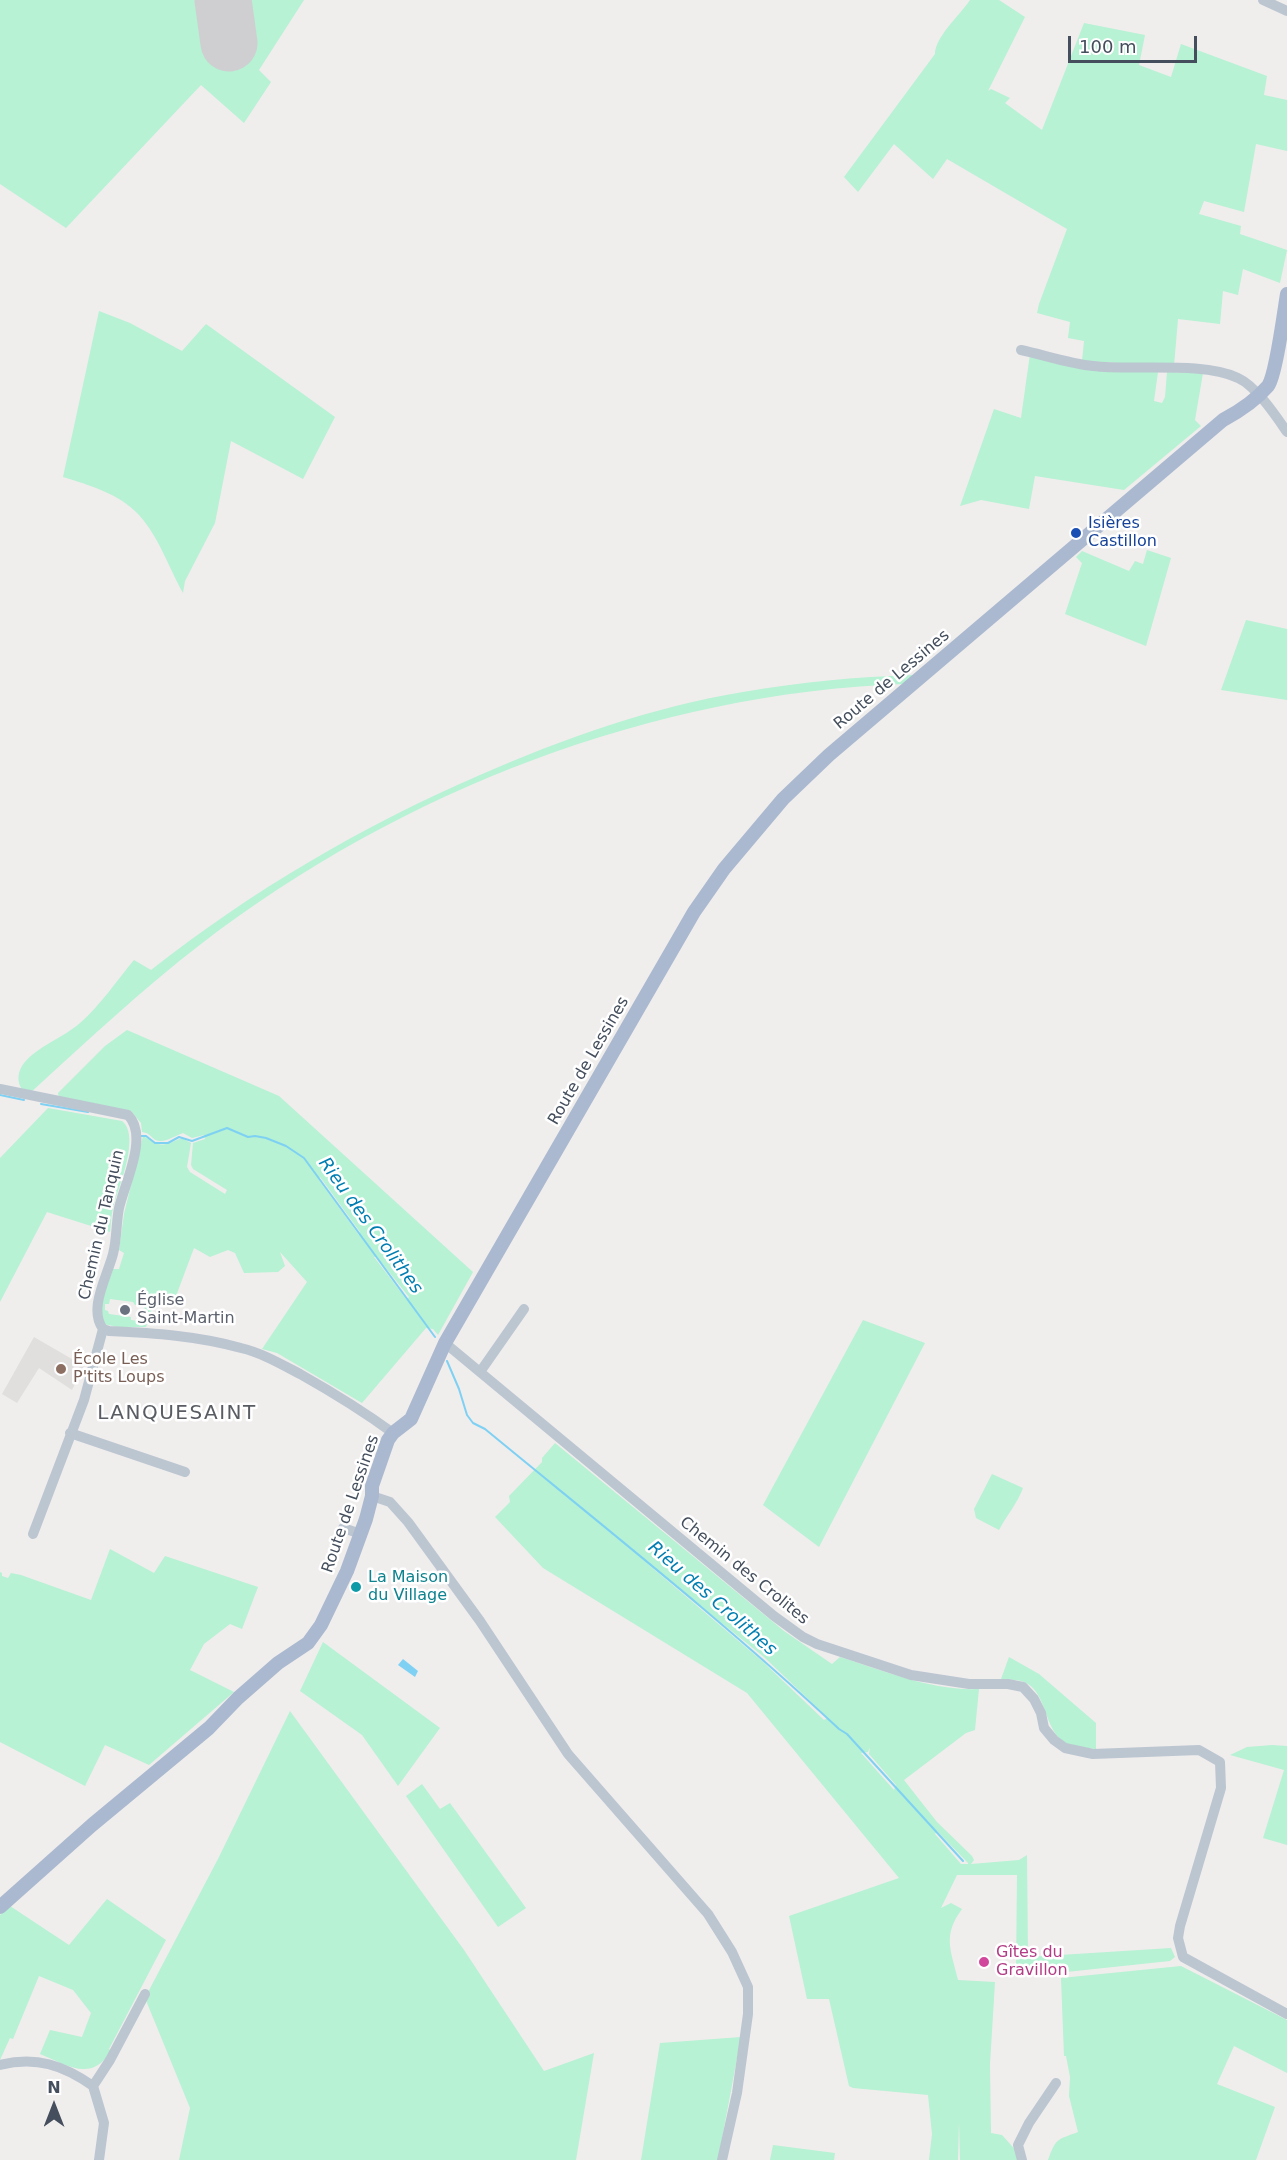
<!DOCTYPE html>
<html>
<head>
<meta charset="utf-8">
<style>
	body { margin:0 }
	#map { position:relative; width:1287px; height:2160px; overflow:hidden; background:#f0eded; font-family:"DejaVu Sans",sans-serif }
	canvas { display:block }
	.north { position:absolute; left:24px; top:2076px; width:60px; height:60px; -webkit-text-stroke:4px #fff; paint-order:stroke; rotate:0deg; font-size:16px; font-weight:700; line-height:24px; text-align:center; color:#444e5c }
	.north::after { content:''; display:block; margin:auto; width:21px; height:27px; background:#444e5c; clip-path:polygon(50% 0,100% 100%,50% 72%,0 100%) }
	.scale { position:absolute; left:1068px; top:36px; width:129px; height:27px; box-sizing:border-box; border:3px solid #444e5c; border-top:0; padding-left:8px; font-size:18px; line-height:21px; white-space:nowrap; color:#444e5c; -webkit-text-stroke:4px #fff; paint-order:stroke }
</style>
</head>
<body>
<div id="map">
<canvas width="1287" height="2160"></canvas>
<div class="north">N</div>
<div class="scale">100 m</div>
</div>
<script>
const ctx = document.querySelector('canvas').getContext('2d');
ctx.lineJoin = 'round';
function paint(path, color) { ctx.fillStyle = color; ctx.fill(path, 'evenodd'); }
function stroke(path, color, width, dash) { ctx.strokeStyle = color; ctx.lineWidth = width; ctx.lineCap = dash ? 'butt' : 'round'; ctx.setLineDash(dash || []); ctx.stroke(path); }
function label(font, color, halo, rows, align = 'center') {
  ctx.font = font + ' "DejaVu Sans",sans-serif'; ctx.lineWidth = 5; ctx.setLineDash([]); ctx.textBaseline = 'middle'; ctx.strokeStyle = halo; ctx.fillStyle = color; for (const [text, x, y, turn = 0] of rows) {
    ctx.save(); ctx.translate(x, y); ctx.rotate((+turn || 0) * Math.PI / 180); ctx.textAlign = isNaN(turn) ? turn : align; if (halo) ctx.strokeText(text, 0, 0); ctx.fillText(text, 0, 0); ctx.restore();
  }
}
paint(new Path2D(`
	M34,1337L84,1366L72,1390L39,1368L17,1403L2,1394Z`), '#e1dede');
paint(new Path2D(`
	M0,0H304L259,70L271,82L244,123L201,85L66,228L0,184Z
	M970,0H999L1025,17L988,91L991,89L1010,98L1005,103L1042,130L1084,23L1145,35L1139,65L1171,77L1181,44L1267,76L1264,95L1287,100V151L1256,144L1244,212L1204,201L1199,214L1241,226L1240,234L1287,250L1280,283L1243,269L1238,295L1223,291L1220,324L1178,319L1174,366L1082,361L1084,341L1068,338L1070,322L1037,313L1039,304L1067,229L947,159L933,179L894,144L858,192L844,177L935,54C935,37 960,15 970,0Z
	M99,311L130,323L182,351L206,324L335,417L303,479L231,441L215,523L185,581L183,593C169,568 159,537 139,515C120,494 89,485 63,477Z
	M1030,354L1158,372L1154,401L1162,403L1165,397L1167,372L1203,373L1195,420L1201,426L1124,490L1035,476L1029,509L981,500L960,506L994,409L1021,418Z
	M1147,550L1171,558L1146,646L1065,614L1082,563L1076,557L1082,551L1129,571L1135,561L1143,564Z
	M1246,620L1287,629V700L1221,690Z
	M914,675L904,684C653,693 400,791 201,944C141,990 85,1043 29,1094C16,1089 16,1073 24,1063C38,1046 63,1038 80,1023C100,1006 117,980 134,960L151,970C253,890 362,826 480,775C564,738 653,707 743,692C800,682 856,677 914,675Z
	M127,1030L279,1096L473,1272L438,1335L433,1329L426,1328L362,1403L277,1353L262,1349L307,1282L280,1252L285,1266L278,1272L244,1273L235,1253L228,1250L210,1257L194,1248L173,1304L156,1298L146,1327H118L103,1324L100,1305L113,1269H119L124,1253L119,1250L124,1214L143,1136C163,1147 160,1147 182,1138L191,1143L187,1167L190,1172L225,1194L227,1190L193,1169L191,1165L193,1143L205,1139L204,1135L192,1138L183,1133C174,1136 163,1145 154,1139C149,1135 149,1133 142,1132L141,1123L131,1111L59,1098L58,1093L105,1046ZM320,1177L360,1232L359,1235L319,1180ZM374,1257H377L409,1297L407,1300ZM110,1299L133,1302L135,1305L143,1306L145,1309V1313L140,1315L139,1321L131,1320V1317L109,1314L108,1311L105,1310V1304H109Z
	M48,1108L122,1121C141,1136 118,1188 113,1208C111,1216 111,1224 110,1232L47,1212L0,1302V1158Z
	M863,1320L925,1343L819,1547L763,1505Z
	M555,1443L784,1631L832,1664L840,1657C885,1671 931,1691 979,1689L975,1730L966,1733L904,1780L937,1822L972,1856L974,1860L971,1864L1019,1860L1027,1855L1028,1957L1171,1948L1175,1957L1170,1961L1066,1972L1016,1974L1017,1875H957L941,1908L951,1903L962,1909C942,1936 951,1950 958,1980L995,1982L990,2064L991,2133L1002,2135L1021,2156L1022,2160H960L959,2121L958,2160H929L932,2134L928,2095L853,2088L849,2086L829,1999H807L789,1916L899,1878L747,1693L543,1568L495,1517L510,1502L509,1496L542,1462V1458ZM643,1560L764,1657L828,1718L824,1720L762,1661ZM870,1747L869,1754L896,1785L894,1790L861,1753L868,1752ZM937,1831L968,1863V1864H961L935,1834Z
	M992,1474L1023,1488C1017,1504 1007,1515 999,1530L976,1518L974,1509Z
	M110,1549L154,1573L165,1556L258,1587L242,1629L230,1624L204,1644L190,1670L234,1692L149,1765L105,1745L85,1786L0,1742V1572L2,1573V1576L8,1578L11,1573L21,1575L91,1600Z
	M323,1642L440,1728L398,1786L362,1735L300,1691Z
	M1009,1657L1039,1674L1096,1723V1749C1087,1748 1073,1748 1065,1743C1044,1729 1047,1696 1028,1684C1021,1679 1010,1680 1001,1679Z
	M290,1711L464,1950L544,2071L594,2053L576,2160H179L190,2108L145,1998L219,1857Z
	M1272,1745L1287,1746V1845L1263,1838L1284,1770L1230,1755L1247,1747Z
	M422,1784L440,1809L450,1803L526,1908L498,1927L406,1796Z
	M107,1899L166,1940L109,2049L111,2051C91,2083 67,2065 40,2054L50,2030L82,2037L91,2013L73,1990L39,1976L13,2039L10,2038L0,2060V1915L10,1906L69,1945Z
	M1181,1966L1287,2020V2073L1234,2046L1217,2084L1275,2107L1256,2160H1048C1056,2138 1057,2140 1078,2132L1069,2096L1070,2077L1066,2056H1064L1061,1978Z
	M741,2037L718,2160H641L660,2043Z
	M773,2145L835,2153L834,2160H770Z`), '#b6f2d3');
paint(new Path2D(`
	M403,1659L418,1671L415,1677L398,1665Z`), '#7fd1f3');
stroke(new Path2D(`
	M0,1095L24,1100
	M41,1104L88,1112
	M140,1136H146L155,1143H168L179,1137L192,1141L227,1128L248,1137L255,1136L266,1138L286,1146L304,1158L435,1337
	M447,1361L459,1389L467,1415L473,1423L485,1429C604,1527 726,1623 839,1729L847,1734L963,1861`), '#7fd1f3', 2);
stroke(new Path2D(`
	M223,0L229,43`), '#cfcfd2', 57);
stroke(new Path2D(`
	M1263,0L1287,11
	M1021,350C1044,355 1071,364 1093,366C1134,371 1202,361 1238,378C1256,386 1276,416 1287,432
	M0,1089L128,1115C149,1136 125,1182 119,1208C116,1223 117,1239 113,1254C107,1277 88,1309 103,1329
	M103,1329L109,1331C154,1333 198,1336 241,1348C262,1353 281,1364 300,1374C332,1392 363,1411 393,1433
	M445,1343L774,1616L803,1637L817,1644L911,1675L969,1684H1008L1023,1687L1034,1699L1041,1713L1044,1728L1054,1740L1065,1748L1093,1754L1199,1750L1220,1762L1221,1788L1180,1926L1178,1938L1183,1957L1287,2014
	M480,1372L524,1309
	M70,1433L185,1472
	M372,1496L390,1502L408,1522L480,1621L568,1754L708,1914L732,1952L748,1987V2014L737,2093L722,2160
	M343,1528L361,1534
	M33,1534L84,1400L103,1329
	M0,2065C36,2056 63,2065 93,2086
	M93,2086L110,2060L145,1994
	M93,2086L104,2123L99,2160
	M1022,2160L1018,2145L1029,2123L1056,2083`), '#bcc6d1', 10);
stroke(new Path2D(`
	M0,1907L92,1825L209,1728L238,1698L278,1663L308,1643L321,1625L347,1571L366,1519L372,1496V1486L388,1440L393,1433L411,1419L445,1343L694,912L724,869L783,799L829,755L1223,420C1238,412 1256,400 1268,386C1276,375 1284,312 1287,294`), '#aab9cf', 14);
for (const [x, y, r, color] of [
	[1076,533,6,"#1a4fb4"],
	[125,1310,6,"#6b7280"],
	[61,1369,6,"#8d6e63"],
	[356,1587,6,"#0f9aa8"],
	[984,1962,6,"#d1479c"]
]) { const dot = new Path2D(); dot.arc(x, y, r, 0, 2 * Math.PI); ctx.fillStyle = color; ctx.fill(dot); stroke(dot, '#fff', 2); }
label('16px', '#164399', '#fff', [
	["Isières",1088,524],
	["Castillon",1088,542]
], 'left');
label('16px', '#444e5c', '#fff', [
	["Route de Lessines",892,680,-40],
	["Route de Lessines",589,1061,-60],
	["Chemin du Tanquin",102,1225,-77],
	["Route de Lessines",351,1504,-71],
	["Chemin des Crolites",744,1571,39]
]);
label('16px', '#5b616d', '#fff', [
	["Église",137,1301],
	["Saint-Martin",137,1319]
], 'left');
label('16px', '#785e54', '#fff', [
	["École Les",73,1360],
	["P'tits Loups",73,1378]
], 'left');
label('16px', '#0d838f', '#fff', [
	["La Maison",368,1578],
	["du Village",368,1596]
], 'left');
label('16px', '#b23c85', '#fff', [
	["Gîtes du",996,1953],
	["Gravillon",996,1971]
], 'left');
label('italic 18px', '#007eb2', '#fff', [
	["Rieu des Crolithes",370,1226,54],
	["Rieu des Crolithes",712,1599,41]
]);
ctx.letterSpacing = '1.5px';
label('20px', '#595c63', '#fff', [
	["LANQUESAINT",177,1414]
]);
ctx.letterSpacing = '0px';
</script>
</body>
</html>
